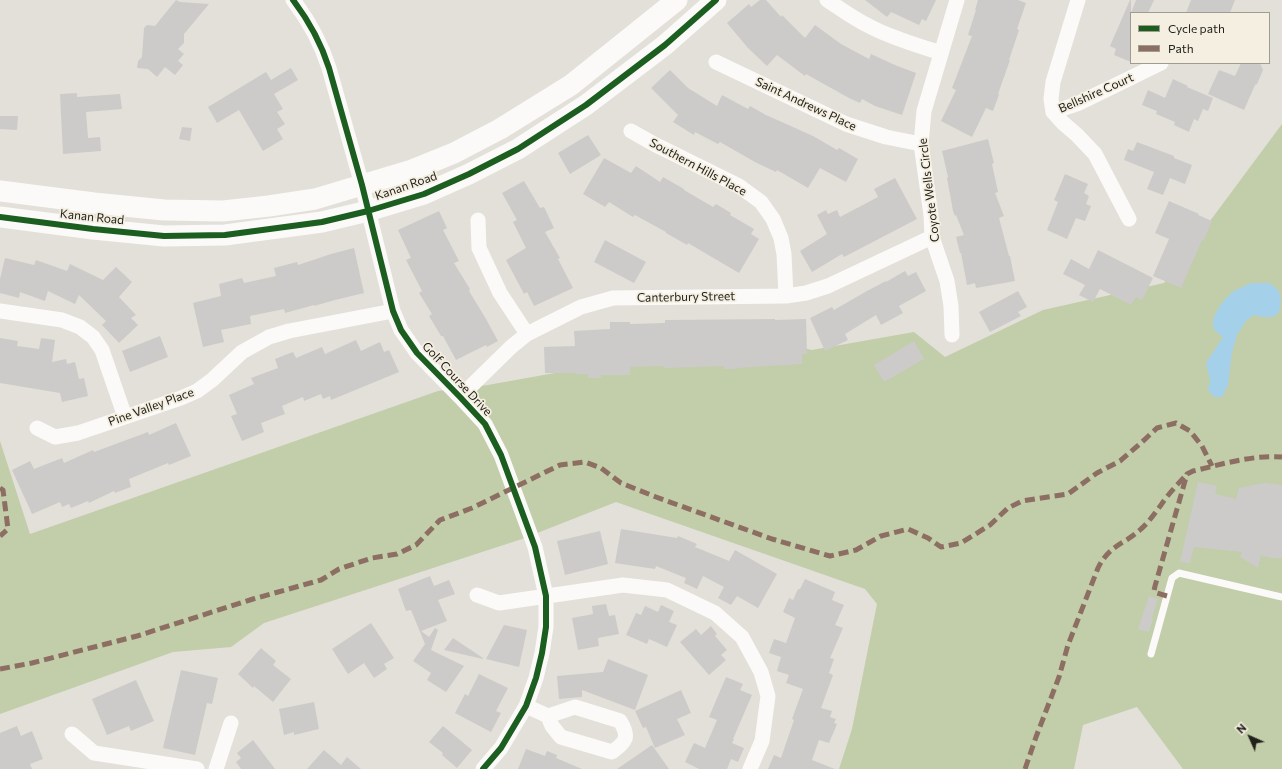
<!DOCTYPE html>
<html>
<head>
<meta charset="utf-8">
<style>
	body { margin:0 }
	#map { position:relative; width:1282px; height:769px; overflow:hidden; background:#e2e0d8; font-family:Commissioner,sans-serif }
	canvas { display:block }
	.legend { position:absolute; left:1130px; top:12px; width:140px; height:52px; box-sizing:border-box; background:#f4efe0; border:1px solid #a09c91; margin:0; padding:5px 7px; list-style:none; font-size:12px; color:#22201b }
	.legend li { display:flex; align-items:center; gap:8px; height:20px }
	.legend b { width:20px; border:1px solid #a09c91 }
	.north { position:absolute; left:1230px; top:717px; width:40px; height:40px; -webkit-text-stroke:3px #f4efe0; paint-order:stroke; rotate:315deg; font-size:11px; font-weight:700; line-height:16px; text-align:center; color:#22201b }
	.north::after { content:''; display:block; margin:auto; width:14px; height:18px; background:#22201b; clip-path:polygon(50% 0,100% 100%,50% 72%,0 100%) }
</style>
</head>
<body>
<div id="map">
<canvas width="1282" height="769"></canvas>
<ul class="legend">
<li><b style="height:5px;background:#1b5e20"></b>Cycle path</li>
<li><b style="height:5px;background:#8d6e63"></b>Path</li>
</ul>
<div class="north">N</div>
</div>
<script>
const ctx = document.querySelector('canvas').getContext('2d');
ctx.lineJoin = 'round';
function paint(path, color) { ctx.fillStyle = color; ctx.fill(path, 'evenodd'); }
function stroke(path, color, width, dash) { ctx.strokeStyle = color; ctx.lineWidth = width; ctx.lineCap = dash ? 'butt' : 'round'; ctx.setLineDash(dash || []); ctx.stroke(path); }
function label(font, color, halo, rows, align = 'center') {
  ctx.font = font + ' Commissioner,sans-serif'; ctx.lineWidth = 3.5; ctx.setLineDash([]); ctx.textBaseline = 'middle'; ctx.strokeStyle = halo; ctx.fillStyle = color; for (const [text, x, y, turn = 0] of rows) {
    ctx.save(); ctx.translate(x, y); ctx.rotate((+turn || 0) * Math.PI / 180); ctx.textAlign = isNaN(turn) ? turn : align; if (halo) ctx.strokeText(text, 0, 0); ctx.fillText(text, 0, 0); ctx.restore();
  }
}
paint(new Path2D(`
	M1282,124V769H1183L1137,707L1083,725L1074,769H839L852,729L877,604L865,589L616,502L522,539L264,623L231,647L173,652L0,714V441L30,534L438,391L488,385L577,369L722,331L812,350L914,332L945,357L1043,310L1164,283Z`), '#c2cda9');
paint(new Path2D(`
	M1251,283H1269C1272,285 1277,288 1279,292C1282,301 1282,317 1270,317C1265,318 1259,316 1253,315L1245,322L1237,335L1232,352L1228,385L1222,397H1214L1208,390L1210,380L1206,363L1223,337C1219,334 1214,331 1213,326C1212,313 1225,298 1234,291C1239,288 1246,286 1251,283Z`), '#a4d1e9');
paint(new Path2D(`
	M176,0L180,2L209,4L184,34V43L178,49L184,54L178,61L183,65L175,75L165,67L157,77L148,69L137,68L138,61L142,57L144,28L147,25L155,26Z
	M760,0H766L781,17L782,15L805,38L815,25L841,44L869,59L871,54L895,65L916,73L902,115L875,106L862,99L860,103L849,98L806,74L805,76L777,55L767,66L748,48L727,23L749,4L751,7Z
	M865,0H936L926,21L922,19L919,25L891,12L887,17Z
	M978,0H1018L1026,3L1017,29L1019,30L1009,60H1010L998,94L999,95L993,111L986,108L972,137L941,121L956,90L952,88L972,36L968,35L976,10H975Z
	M1130,0H1131V62L1114,55L1116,49L1110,46Z
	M1136,0H1154L1148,13H1131Z
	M1191,0H1235L1230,13H1186Z
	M1241,63H1260L1263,70L1257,84L1255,85L1244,110L1208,94L1219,70L1235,76Z
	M291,68L298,80L274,94L283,109L277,112L285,124L277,129L283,139L263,151L239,110L217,123L208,107L266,72L271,80Z
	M670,70L688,88L717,106L722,95L748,109L750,106L766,115L813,136L837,150L839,148L858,159L846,182L820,168L808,188L777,170L776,172L755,162L720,142L718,144L695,132L694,135L673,122L678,115L651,88Z
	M1173,79L1188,86L1187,87L1213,98L1208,111L1203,109L1198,121L1194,119L1189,132L1174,125L1175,122L1156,114L1157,111L1142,105L1148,90L1165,98Z
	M77,93V97L120,94L122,109L86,112L88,138L100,137L101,151L63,154L60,94Z
	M0,116H18L17,130L0,129Z
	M182,127L192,128L190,141L179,139Z
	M588,135L601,155L570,174L558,153Z
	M988,139L994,163L992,164L998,192L995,193L1004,216L999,218L1009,256H1010L1015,281L976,288L975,283L967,285L961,253H960L956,237L964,235L956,215L955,216L953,211L947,178L948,177L942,151Z
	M1137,142L1174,156V158L1192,165L1185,184L1170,178L1163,195L1147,189L1154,172L1124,160L1128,149L1133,151Z
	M604,158L631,173L636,166L660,182L663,177L684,189V190L713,207L716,204L731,213L730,215L754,229L751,234L759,239L739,273L688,243L687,245L666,233V232L635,215L633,217L609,202L605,207L583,194Z
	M1065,174L1088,184L1084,193L1089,196L1086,204L1091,206L1085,221L1076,218L1067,239L1047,230L1058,202L1054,200Z
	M895,178L917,219L844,257L842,254L812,272L800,251L827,234L817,215L826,210L828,214L837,210L840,217L878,197L874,189Z
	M524,181L540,208L544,207L554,228L545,232L560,258L558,259L573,288L534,306L527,292L524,294L506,260L526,248L513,222L517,220L502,193Z
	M1169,201L1199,214L1198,215L1212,221L1204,240H1202L1181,288L1153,276L1169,239L1155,233Z
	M439,211L447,228L443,230L459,261L454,263L470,289L469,291L486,319L498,341L487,347L486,345L456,360L443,336H441L429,316L432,314L419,293L422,291L406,260L411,258L398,230Z
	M605,240L646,262L634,283L594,262Z
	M354,248L364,293L335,300L314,306V305L285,313L284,309L250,316L251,324L221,330L224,342L203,347L193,303L221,296L219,284L242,278L244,283L276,276L274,268L297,262L298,265L331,254Z
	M1098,250L1153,278L1142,300L1136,297L1131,305L1100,289L1093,302L1079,295L1085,285L1063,274L1071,259L1089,269Z
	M5,258L34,265L36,260L67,271L70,264L103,280L116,267L132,282L119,297L136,315L131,318L138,325L119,343L102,325L106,321L79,295L75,304L48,291L45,301L20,292L19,298L0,293V279Z
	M905,271L908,276L916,272L926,291L899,306L903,313L881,325L876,315L845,334L848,340L825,351L810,318L832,307L834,310L867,291L886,281V282Z
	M1018,291L1027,307L1018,312L1021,316L990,332L979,312Z
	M775,319V320L806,319L807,354H802V364L736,368V369H724V366L664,368V366L630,367V375H601V378H588V374H576V373H545L544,347L575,346L574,331L610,329V322H630V324L665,323V320Z
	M160,336L168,357L130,372L122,351Z
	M0,338L18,341L17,346L39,349L41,338L55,340L52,362L66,359L67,364L75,362L79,379L84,378L88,396L62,402L60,393L0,383Z
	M356,340L361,351L380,342L384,352L389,350L399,372L331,400L330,396L323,399L321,394L304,401L303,397L282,406L285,414L261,423L264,432L242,441L231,416L237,414L229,395L254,384L251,378L278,368L275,359L293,352L296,358L322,347L325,354Z
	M914,341L924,359L884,382L874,365Z
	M176,423L191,456L169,465L168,463L129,479L131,487L115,493L114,491L89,503L88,501L71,508L69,504L62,507L60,502L32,514L12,470L30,461L34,469L62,458L64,463L93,450L94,452L148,432L149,435Z
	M1198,482L1217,486L1215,494L1236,499L1239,488L1264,483L1282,485V558H1272L1261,555L1258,568L1240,557L1242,552L1194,547L1190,563L1180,562Z
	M621,529L677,538L678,536L697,544L695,547L729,561L735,550L777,574L758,608L737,596L731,605L718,598L724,587L703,576L697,589L684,583L686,578L656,566L655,569L615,563Z
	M600,531L608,564L565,575L557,541Z
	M430,576L434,586L449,580L455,594L438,600L447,621L421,631L429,637L435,628L438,630L431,650L464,666L446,692L427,680L431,673L413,661L425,644L411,610L406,611L398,589Z
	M805,579L835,592L832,600L844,605L835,625L843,628L830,658L834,659L829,673L833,675L821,708L832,711L830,717L836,719L834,723L837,724L829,743L819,740L812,760L835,769H768L774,755L781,758L794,720L792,719L803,689L786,683L789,675L777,671L781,657L769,653L774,639L786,643L795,618L783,612L789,598L793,600L798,589H800Z
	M1149,596L1158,599L1152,618L1153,619L1149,632L1138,629Z
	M606,604L609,616L615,615L619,634L598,638L599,646L578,650L572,618L593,614L592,606Z
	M661,605L674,611L669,622L677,625L667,647L649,639L647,644L626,635L636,613L641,615L645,606L658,612Z
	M371,623L394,658L384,664L387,669L374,678L364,663L348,674L332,649Z
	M504,625L527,630L519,667L486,659Z
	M711,626L717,634L715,636L727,650L721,655L726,660L709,675L680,642L696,629L701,635Z
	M453,638L483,658V659L444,650Z
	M261,648L276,661L273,665L291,679L273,702L254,686L253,688L238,674Z
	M608,659L648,675L635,710L582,690V697L559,699L557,676L603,672Z
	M181,670L218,678L212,704L207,703L195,755L163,748Z
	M479,674L508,688L496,711L501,713L491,732L455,713L465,694L468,696Z
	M726,677L743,684L740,690L752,695L733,739H734L732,743L744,748L738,762L731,759L727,769H699L685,762L694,743L705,748L717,720L709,717Z
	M136,680L154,721L131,731L129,726L107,735L92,699Z
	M681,690L691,713L677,719L685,735L655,748L646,727L643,728L635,711Z
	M314,702L319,729L294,735V732L284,735L279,709Z
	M17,726L21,736L32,731L43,759L30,764L32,769H0V733Z
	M443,726L472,750L457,768L442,755L443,753L429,742Z
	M253,740L275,769H241L236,762L241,758L237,753Z
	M652,745L669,769H617Z
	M526,749L545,756L547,751L557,755L556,758L582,769H518Z
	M324,750L341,765L347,757L361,769H307Z`), '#cccbc9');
stroke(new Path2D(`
	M1151,654L1172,578L1179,573L1282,597`), '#fbfaf9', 7);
stroke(new Path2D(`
	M293,0C309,21 321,43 329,68L362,185L393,311L401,330L417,353L460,397L485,424L501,455L535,547L546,596V627L542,653L536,678L526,706L501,748L483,769
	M827,0C841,9 854,19 869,26C891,38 917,45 941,53
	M716,62L846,124L886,137L921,144
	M1053,112L1063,123L1077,135L1095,154L1129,219
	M1053,112L1077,104L1161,63
	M1053,112L1051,99L1053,82L1078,0
	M631,131L654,144L739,186L761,202L773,219L781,238L784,254L786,296
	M478,220L479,248L500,293L527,334
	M0,311L62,320L80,327L93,337L102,350L125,417
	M952,335L951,306L947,281L932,237L931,215L921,144L924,111L957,0
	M460,397L511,347L527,334L581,307L613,298L786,296L806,293L828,286L932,237
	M37,428L55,437L78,433L181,398L197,391L212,380L242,352L269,337L289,331L393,311
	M477,595L499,603L623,585L667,590L715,613L742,637L761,672L768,696L762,741L750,769
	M526,706L548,716L575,707L620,721C630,737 626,742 612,752L561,737L552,726L548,716
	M72,734L94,753L197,769
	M216,769L231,723`), '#fbfaf9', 15);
stroke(new Path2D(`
	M0,191L94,203L164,210L223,211L269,206L315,199L412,170L454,153L500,129L571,85L677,0
	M0,217L93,229L164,236L225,235L322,222L368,211L424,194L469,174L518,149L586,105L665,45L716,0`), '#fbfaf9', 21);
stroke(new Path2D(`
	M0,488L3,490L8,529L0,536
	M1167,596L1157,593L1154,591L1155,586L1187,474L1193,471C1223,464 1251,455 1282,457
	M0,669L32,663L137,636L253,599L321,580L339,569L372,558L397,554L416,545L440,520L472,508L560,465L585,462L601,468L621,483L656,497L772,539L830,556L856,550L881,536L908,529L928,538L941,547L961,543L990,525L1008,508L1022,501L1068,494L1097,473L1120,461L1141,443L1157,428L1176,423L1190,431L1202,446L1212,466
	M1025,769L1036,737L1059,677L1068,645L1098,568C1110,544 1124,545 1141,529C1149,522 1155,513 1161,505C1168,494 1178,484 1187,474`), '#8d6e63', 5, [10, 5]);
stroke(new Path2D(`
	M293,0C309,21 321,43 329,68L362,185L393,311L401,330L417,353L460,397L485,424L501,455L535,547L546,596V627L542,653L536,678L526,706L501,748L483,769
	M0,217L93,229L164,236L225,235L322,222L368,211L424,194L469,174L518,149L586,105L665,45L716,0`), '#1b5e20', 6);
label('12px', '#22201b', '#f4efe0', [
	["Bellshire Court",1096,93,-24],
	["Saint Andrews Place",806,104,25],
	["Southern Hills Place",698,167,28],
	["Kanan Road",406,186,-19],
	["Coyote Wells Circle",929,190,-97],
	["Kanan Road",92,217,6],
	["Canterbury Street",686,297,-1],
	["Golf Course Drive",457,379,47],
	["Pine Valley Place",151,407,-20]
]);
</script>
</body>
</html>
